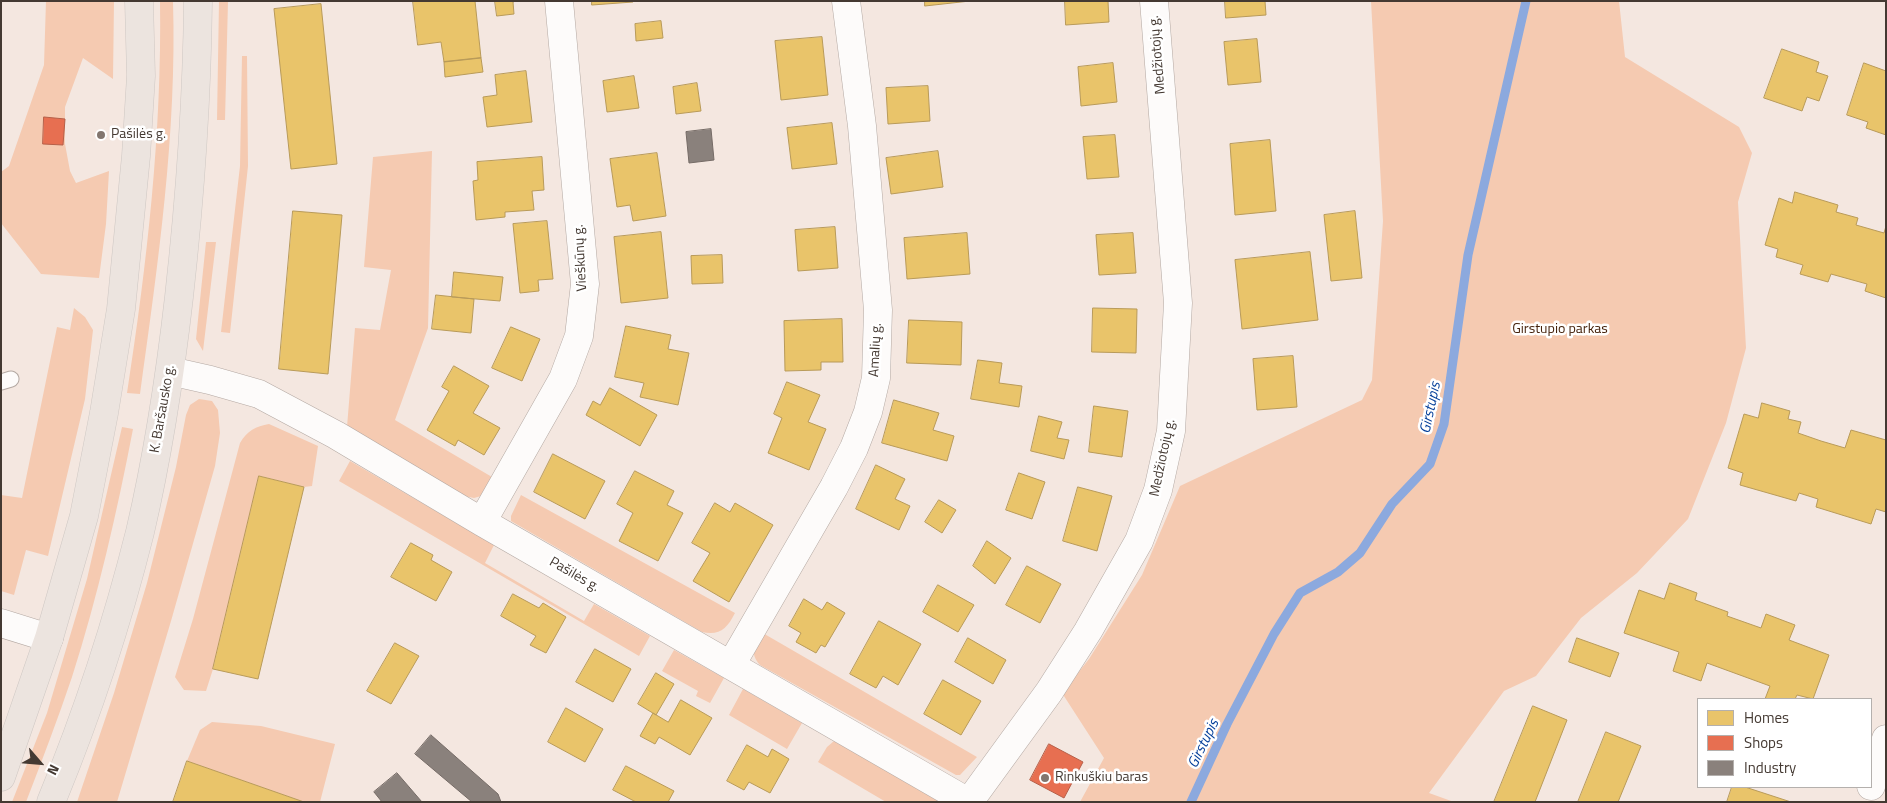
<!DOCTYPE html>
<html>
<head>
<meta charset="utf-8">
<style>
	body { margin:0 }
	#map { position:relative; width:1887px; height:803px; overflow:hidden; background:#f4e7e0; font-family:"Titillium Web",sans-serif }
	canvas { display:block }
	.frame { position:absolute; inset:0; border:2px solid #443932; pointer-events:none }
	.legend { position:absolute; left:1697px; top:698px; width:175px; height:90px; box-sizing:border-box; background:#fff; border:1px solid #b4b0ad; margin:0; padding:6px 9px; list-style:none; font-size:15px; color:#443932 }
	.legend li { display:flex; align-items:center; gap:10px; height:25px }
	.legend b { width:25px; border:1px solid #b4b0ad }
	.north { position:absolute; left:15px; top:738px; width:50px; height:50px; -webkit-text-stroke:4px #fff; paint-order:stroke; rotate:117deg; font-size:14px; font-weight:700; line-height:20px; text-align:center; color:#443932 }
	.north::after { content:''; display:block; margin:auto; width:18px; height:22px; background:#443932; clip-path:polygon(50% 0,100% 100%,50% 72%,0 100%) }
</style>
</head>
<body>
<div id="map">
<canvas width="1887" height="803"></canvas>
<div class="frame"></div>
<ul class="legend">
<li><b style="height:14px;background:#e9c46a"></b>Homes</li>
<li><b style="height:14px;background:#e76f51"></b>Shops</li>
<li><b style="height:14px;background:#8a817c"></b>Industry</li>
</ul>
<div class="north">N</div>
</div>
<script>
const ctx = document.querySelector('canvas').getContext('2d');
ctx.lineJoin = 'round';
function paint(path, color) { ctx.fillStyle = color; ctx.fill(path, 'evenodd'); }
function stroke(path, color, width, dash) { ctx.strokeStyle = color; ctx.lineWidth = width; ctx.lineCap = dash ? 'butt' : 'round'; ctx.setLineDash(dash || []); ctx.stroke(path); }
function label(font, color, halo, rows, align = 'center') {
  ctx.font = font + ' "Titillium Web",sans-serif'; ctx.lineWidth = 5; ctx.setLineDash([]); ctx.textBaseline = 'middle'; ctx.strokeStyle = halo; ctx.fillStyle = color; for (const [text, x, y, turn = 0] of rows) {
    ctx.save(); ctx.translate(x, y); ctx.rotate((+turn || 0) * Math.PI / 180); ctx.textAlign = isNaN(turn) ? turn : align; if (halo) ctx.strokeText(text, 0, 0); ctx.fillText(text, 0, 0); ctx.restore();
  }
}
paint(new Path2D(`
	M46,1H114L113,79L83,58L65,107V144L70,171L76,183L109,171L106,224L99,278L41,274L1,223V172L9,166L44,65Z
	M160,1H173C177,133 158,264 140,394L127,393C147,264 162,133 160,1Z
	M219,1H228L225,120H217Z
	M1371,1H1619L1625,57L1739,127L1752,153L1738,202L1746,348L1726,423L1688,519L1637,573L1581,618L1536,676L1504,691L1429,793L1454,802H1080L1104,758L1062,693L1089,659L1142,575L1180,486L1362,400L1372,380L1383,221Z
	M242,56H247L248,166L230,333L221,332L240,166Z
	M432,151L428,328L395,420L492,477L481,496L474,498L464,496L347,427L355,328L380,330L391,270L364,267L373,157Z
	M206,242H216L203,351L196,339Z
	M74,308L85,317L93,330L85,399L48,556L26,550L14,595L1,591V495L22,498L57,327L70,330Z
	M199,399L212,401L218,410L220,433L215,466L171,621L117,802H77L114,693L147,583L176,467L186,415L190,405Z
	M269,424L318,446L312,486L304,487L260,476L213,669L206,691L184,690L175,677L193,619L240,443C247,431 256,426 269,424Z
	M122,427L133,429C117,512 98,596 72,677C58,719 42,760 26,802H12L47,713L87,579Z
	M350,461L494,545L485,563L584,621L594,604L650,636L639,656L339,481Z
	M521,495L735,613C727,629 719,636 702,632L511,521V516Z
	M761,632L977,757L960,775H956L760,665C749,652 755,647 761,632Z
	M674,650L724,678L710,703L696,696L698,691L662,671Z
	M743,689L802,723L787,749L729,715Z
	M212,722L261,726L335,744L320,802H304L187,761L200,730Z
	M834,741L940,802H886L818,762L827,747Z`), '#f5cab1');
const homes = new Path2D(`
	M413,1H475L481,58L444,62L441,42L418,45Z
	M495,1H516L513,2L514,14L497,16Z
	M592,1H633V2L592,5Z
	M925,1H970L925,6Z
	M1065,1H1108L1109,22L1066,25Z
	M1225,1H1265L1266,15L1226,18Z
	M321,4L337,164L291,169L274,9Z
	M661,21L663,38L636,41L635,24Z
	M822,37L828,95L781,100L775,41Z
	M1257,39L1261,82L1228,85L1224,42Z
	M1782,49L1819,62L1816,72L1828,76L1819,101L1807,97L1802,111L1764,98Z
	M481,58L483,72L445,77L444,62Z
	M1113,63L1117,102L1081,106L1078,67Z
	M1864,63L1886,71V135L1866,128L1868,122L1847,115Z
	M526,71L532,122L487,127L483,97L497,95L495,75Z
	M634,76L639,108L607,112L603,81Z
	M697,83L701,111L676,114L673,87Z
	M928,86L930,121L888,124L886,88Z
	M832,123L837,164L792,169L787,128Z
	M1115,135L1119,177L1087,179L1083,137Z
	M1270,140L1276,211L1235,215L1230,144Z
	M938,151L943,187L891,194L886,158Z
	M657,153L666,216L633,221L630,205L617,207L610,159Z
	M542,157L544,190L532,191L534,210L505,212V217L476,220L473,181L478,180L477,162Z
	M1795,192L1838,205L1836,212L1858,218L1856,225L1884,233L1886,226V298L1865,291L1867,284L1831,274L1828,282L1800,274L1803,265L1776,257L1778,249L1765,245L1779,198L1792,203Z
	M293,211L342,215L328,374L279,369Z
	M1355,211L1362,278L1331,281L1324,215Z
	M547,221L553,279L538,280L539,291L520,293L513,224Z
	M835,227L838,268L798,271L795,230Z
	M661,232L668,298L621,303L614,237Z
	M967,233L970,274L907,279L904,238Z
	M1133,233L1136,273L1099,275L1096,235Z
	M1310,252L1318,320L1242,329L1235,260Z
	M722,255L723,283L692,284L691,256Z
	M454,272L503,277L500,301L452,297Z
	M436,295L474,299L471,333L432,329Z
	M1093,308L1137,309L1136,353L1092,352Z
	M842,319L843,362H821V370L785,371L784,321Z
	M909,320L962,322L961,365L907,363Z
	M626,326L671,335L668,349L689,353L678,405L640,397L644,383L615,377Z
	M511,327L540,339L522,381L492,368Z
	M1293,356L1297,407L1257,410L1253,359Z
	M978,360L1002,363L999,383L1022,386L1019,407L971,399Z
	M454,366L489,386L473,413L500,428L484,455L458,440L455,446L427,430L449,391L442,387Z
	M787,382L820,395L808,422L826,429L809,470L768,453L782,418L774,414Z
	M610,388L657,415L640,446L586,415L593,401L600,405Z
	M894,400L939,413L933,430L954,436L947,461L882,443Z
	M1762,403L1790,411L1788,419L1801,422L1798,433L1821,441L1845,448L1851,430L1886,440V512L1876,509L1871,524L1816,507L1818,499L1799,493L1796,501L1740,485L1743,473L1728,468L1744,414L1758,418Z
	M1094,406L1128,411L1122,457L1089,452Z
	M1039,416L1062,422L1057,438L1069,440L1064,459L1031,451Z
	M553,454L605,481L585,519L534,492Z
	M876,465L905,479L895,499L910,506L899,530L856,509Z
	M635,471L674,491L667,505L683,513L658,561L619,541L633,513L617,504Z
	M1019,473L1045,482L1032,519L1006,510Z
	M259,476L304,487L258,679L213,669Z
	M1078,487L1112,496L1097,551L1063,541Z
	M939,500L956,510L942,533L925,522Z
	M715,503L730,512L735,503L773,525L729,602L693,581L710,553L692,543Z
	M987,541L1011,558L995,584L973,566Z
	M411,543L433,555L431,560L452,572L436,601L391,577Z
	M1027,566L1061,584L1040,623L1006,605Z
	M1670,583L1697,593L1695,600L1728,612L1727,616L1761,628L1766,614L1795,625L1789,640L1829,655L1813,699L1797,695L1795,699H1765L1770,686L1707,663L1701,681L1673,671L1679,652L1624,633L1639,590L1664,599Z
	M938,585L974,605L958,632L923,612Z
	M513,594L539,608L543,603L566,617L546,653L530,645L536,636L501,616Z
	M804,599L822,610L827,602L845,613L825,647L821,645L816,653L796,642L801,633L789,626Z
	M879,621L921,644L898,685L883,676L876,688L850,674Z
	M968,638L1006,660L993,684L955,662Z
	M1577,638L1619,653L1610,677L1569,662Z
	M395,643L419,656L391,704L367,691Z
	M595,649L631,669L613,702L576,682Z
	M656,673L674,684L656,715L638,704Z
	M943,680L981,701L961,735L924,714Z
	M681,700L712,718L690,755L659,737L655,744L640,736L653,713L668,722Z
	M1533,706L1567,720L1535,802H1494Z
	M566,708L603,729L585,762L548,742Z
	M1606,732L1641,746L1618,802H1578Z
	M747,745L768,757L772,749L789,759L770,793L749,782L744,790L727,781Z
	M187,761L304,802H173Z
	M626,766L674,791L668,802H636L613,790Z
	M1732,787H1745L1791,802H1727Z`);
paint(homes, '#e9c46a');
stroke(homes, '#b89a59', 1);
const shops = new Path2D(`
	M44,117L65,119L63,145L43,144Z
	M1049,744L1083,762L1064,798L1030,780Z`);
paint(shops, '#e76f51');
stroke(shops, '#b65f48', 1);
const industry = new Path2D(`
	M711,129L714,160L689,163L686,132Z
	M431,735L498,794L501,802H472L415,754Z
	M397,773L422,802H382L374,792Z`);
paint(industry, '#8a817c');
stroke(industry, '#756b66', 1);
stroke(new Path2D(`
	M1191,802L1227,724L1274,634L1300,593L1338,572L1360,553L1392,504L1430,464L1444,424L1468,255L1526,1`), '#8ca9de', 9);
const service = new Path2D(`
	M1,382L11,379`);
const minor = new Path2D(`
	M170,371L210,380L259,394L336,435L482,522L968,802
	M482,522L563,379L579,336L585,284L559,1
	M1,623L49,638
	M731,665L834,487L854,448L868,412L876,378L878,310L862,126L846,1
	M1871,786L1886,739
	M969,802L1049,692L1088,631L1139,541L1158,490L1171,431L1178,303L1154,1`);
const primary = new Path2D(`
	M1,777L49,638L84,516L104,413L121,309L136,156L141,76L139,1
	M51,802C87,715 117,624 140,532C158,455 170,376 179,297C190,198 197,100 198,1`);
stroke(service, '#b3a8a2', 17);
stroke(minor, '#b3a8a2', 29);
stroke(primary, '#cec7c3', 29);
stroke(service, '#fdfbfa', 15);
stroke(minor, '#fdfbfa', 28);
stroke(primary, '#ece4df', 28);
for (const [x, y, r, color] of [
	[101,135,5,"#82766f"],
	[1045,778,5,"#82766f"]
]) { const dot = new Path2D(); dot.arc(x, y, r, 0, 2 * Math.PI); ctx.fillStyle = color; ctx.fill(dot); stroke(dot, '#fff', 2); }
label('14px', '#443932', '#fff', [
	["Medžiotojų g.",1158,55,-95],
	["Vieškūnų g.",581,258,-93],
	["Amalių g.",876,350,-87],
	["K. Baršausko g.",163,409,-80],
	["Medžiotojų g.",1163,458,-78],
	["Pašilės g.",574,575,30]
]);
label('14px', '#443932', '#fff', [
	["Pašilės g.",111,135],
	["Rinkuškiu baras",1055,778]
], 'left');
label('14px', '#421f08', '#fff', [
	["Girstupio parkas",1560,330]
]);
label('italic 15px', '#043f9a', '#fff', [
	["Girstupis",1431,408,-78],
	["Girstupis",1204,744,-64]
]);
</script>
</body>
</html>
